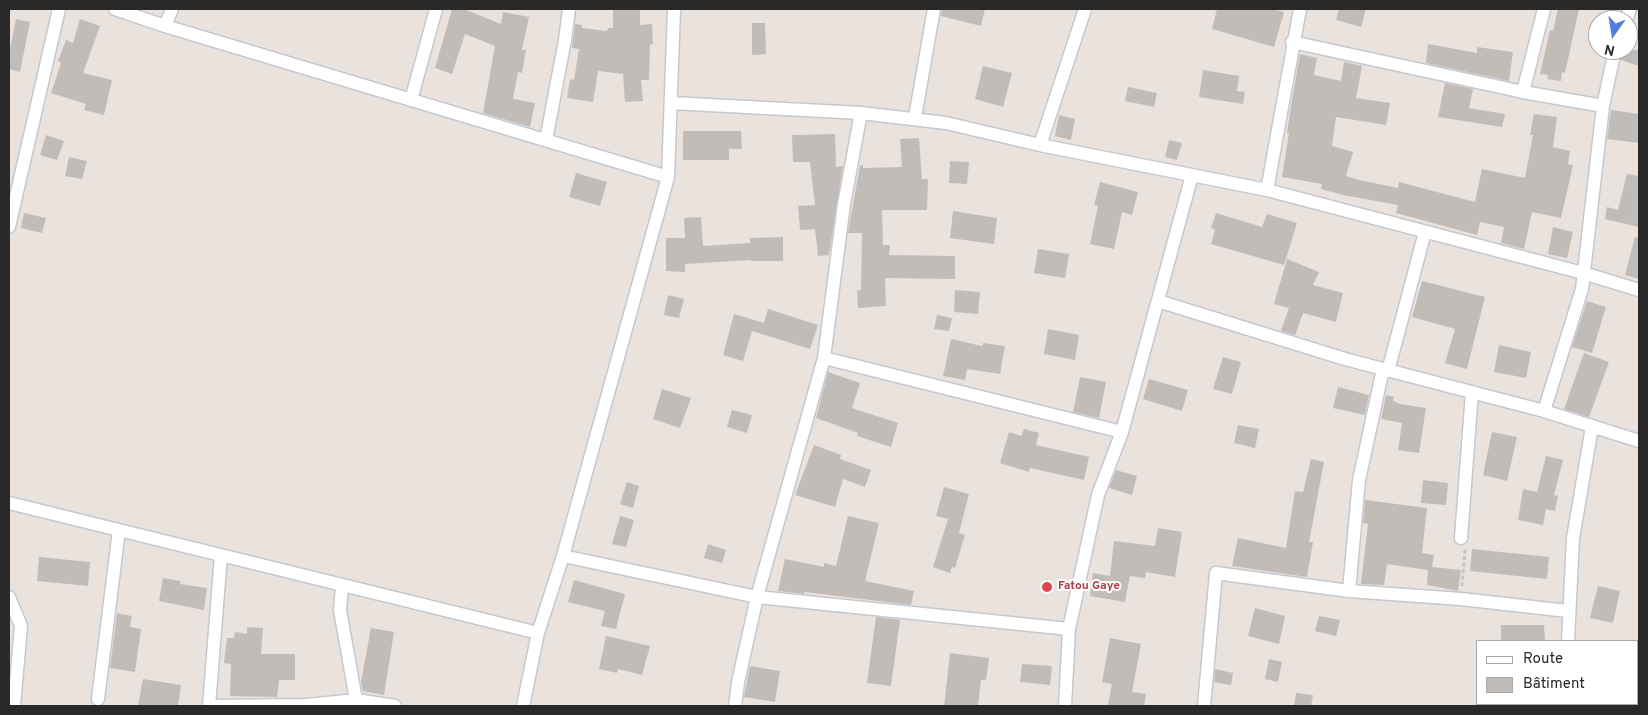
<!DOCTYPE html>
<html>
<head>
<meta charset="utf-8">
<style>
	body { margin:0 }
	#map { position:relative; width:1648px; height:715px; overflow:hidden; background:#eae2dd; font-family:Overpass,sans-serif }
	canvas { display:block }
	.frame { position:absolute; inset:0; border:10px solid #292929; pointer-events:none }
	.legend { position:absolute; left:1476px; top:640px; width:162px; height:65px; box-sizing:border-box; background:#fff; border:1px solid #a9a9a9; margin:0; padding:6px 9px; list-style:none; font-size:15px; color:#292929 }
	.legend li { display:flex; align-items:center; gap:10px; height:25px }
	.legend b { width:25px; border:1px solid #a9a9a9 }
	.north { position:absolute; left:1588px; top:10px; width:50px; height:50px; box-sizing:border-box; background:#fff; border:1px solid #a9a9a9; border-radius:50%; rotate:193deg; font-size:14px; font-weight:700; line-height:20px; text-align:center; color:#292929 }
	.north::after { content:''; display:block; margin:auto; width:18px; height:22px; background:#4f7ee4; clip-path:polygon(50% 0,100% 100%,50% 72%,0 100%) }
</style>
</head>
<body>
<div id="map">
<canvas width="1648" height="715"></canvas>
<div class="frame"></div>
<ul class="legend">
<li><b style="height:6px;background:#fff"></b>Route</li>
<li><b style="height:14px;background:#c2bcb9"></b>Bâtiment</li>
</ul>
<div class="north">N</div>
</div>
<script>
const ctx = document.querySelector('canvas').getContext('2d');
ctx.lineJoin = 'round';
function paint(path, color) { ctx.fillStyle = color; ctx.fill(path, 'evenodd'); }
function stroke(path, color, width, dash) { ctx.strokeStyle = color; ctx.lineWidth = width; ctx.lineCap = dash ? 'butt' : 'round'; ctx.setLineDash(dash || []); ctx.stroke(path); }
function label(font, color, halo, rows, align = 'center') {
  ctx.font = font + ' Overpass,sans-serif'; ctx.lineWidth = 4; ctx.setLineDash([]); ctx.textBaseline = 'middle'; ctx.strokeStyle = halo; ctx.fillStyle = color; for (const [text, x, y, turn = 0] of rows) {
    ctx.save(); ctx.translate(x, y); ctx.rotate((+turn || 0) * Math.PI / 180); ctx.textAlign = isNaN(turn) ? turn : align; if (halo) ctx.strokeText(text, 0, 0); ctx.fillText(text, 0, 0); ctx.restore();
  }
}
paint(new Path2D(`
	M452,9H464L501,24L503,12L529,17L522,50H526L522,73L518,72L513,99L535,103L530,127L483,113L495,46L465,34L452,74L435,68Z
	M613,9H640V25L652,24L653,44L650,45L649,80H641L643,101L625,102L623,74L598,71L593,102L567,98L570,79L574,80L579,49L572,48L575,24L582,25V28L607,31L608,28H613Z
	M942,9H985L981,26L941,16Z
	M1217,9H1271L1284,12L1274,47L1212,29Z
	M1339,9H1366L1361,27L1336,20Z
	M1558,9H1579L1565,73L1562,72L1561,81L1547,79L1548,75L1540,74L1550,30L1553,31Z
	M16,19L30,22L20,72L9,69V54Z
	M80,19L100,26L83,73L112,80L104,115L84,110L86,104L51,93L61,63L58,61L66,40L73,43Z
	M752,23H765L766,54L752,55Z
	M1428,44L1477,53V47L1513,52L1509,81L1426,63Z
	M1623,50H1639V66L1621,60Z
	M1300,54L1317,58L1314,75L1341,81L1344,62L1362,66L1356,98L1390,103L1386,125L1336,117L1332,146L1353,152L1346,176L1359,180L1398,188L1399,182L1475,202L1482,169L1525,178L1533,135H1530L1534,114L1557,117L1553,147L1570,151L1568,164L1573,165L1561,218L1532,212L1524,249L1501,243L1504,227L1480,222L1477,235L1396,213L1398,205L1343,195L1321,189L1322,184L1282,177L1289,133H1287L1291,106Z
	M983,66L1012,73L1003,107L975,99Z
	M1203,70L1239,76L1237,91L1245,92L1243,104L1199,97Z
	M1445,83L1473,89L1469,108L1505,114L1502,127L1438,117Z
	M1128,87L1157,93L1154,107L1125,101Z
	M1611,110L1639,114V143L1607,139Z
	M1059,115L1075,119L1071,140L1055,136Z
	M683,131H741L742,149H729V160H683Z
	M835,134L836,167L843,166L829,255L818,256L815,229L800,230L798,206L815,205L810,162H793L792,135Z
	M46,135L64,141L57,160L40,155Z
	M919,138L922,179H928L927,210H882L883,245H890L889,255L955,256V279L885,278L886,306L858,308L857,290H861L862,233H848L860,165H863V168L902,167L900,139Z
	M1169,140L1182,143L1177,160L1165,157Z
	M69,157L87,161L82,179L65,176Z
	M950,161L969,162L967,184L949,183Z
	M576,173L607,182L600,206L569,197Z
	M1627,174L1639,176V227L1605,219L1607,207L1618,210Z
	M1100,182L1138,192L1132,215L1122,212L1114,249L1090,244L1098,206L1094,205Z
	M953,211L997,218L994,244L950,238Z
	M24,213L46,218L42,233L21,228Z
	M1216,213L1262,227L1267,214L1297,223L1284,265L1211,244L1215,230L1211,228Z
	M701,217L703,246L750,243V238L783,237V261H751V260L685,264V272L666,271V238H685L684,218Z
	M1553,227L1573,232L1567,258L1548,254Z
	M1635,237L1639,238V279L1625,275Z
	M1038,249L1069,254L1065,278L1034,273Z
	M1287,259L1319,272L1313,285L1343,293L1336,322L1303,313L1295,335L1281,331L1289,308L1274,304Z
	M1422,281L1485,297L1467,369L1445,363L1455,329L1412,317Z
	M955,290L980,292L978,314L954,312Z
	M668,295L684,299L679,318L664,315Z
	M1587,301L1606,307L1592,353L1572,347Z
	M768,309L818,325L810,349L752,331L743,361L723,355L734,314L764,323Z
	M937,315L952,318L949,331L934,329Z
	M1048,329L1079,335L1075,360L1044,354Z
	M951,339L982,346L983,343L1005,346L1000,374L967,369L965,380L943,376Z
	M1499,345L1531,352L1526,378L1494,372Z
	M1584,353L1609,362L1589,417L1564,409Z
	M1223,357L1241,362L1232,394L1213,389Z
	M828,372L860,383L852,408L898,423L891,447L857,436L858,433L816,418Z
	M1080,377L1106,382L1099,418L1073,412Z
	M1149,379L1188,390L1182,411L1143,399Z
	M1338,387L1369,395L1365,415L1333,408Z
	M662,389L691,398L680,428L653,419Z
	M1386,395L1394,397L1393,401L1400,404L1426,408L1419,453L1398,450L1402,423L1381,419Z
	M732,410L752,415L747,433L727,427Z
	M1238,425L1259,429L1255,448L1234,443Z
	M1024,429L1039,433L1036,445L1089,457L1084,480L1030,468L1029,472L1000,463L1009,432L1021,436Z
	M1492,432L1517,437L1507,481L1483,475Z
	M814,445L841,455L840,459L871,470L865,487L843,479L835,507L795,495Z
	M1546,456L1563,460L1554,495L1558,496L1555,511L1546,509L1543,525L1518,520L1523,489L1537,492Z
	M1311,459L1324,462L1309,542H1313L1307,577L1232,566L1238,538L1286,548L1295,491L1303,492Z
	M1116,470L1137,476L1132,495L1109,488Z
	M1423,480L1448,483L1446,505L1421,503Z
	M627,482L639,486L633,508L620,504Z
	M944,487L969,494L959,533L965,535L955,568L952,567L950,573L933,567L948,519L936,516Z
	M1365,500L1427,508L1422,553L1434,555L1432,567L1461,570L1458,591L1427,585L1428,570L1387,564L1384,585L1361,584L1368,524L1363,523Z
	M620,516L634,520L626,547L612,544Z
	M848,516L879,523L865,581L914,591L911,605L805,592L804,594L778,591L785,559L824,567V563L836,566Z
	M1158,528L1182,532L1175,577L1146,572L1145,578L1130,576L1125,602L1090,596L1093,573L1110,576L1114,541L1155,546Z
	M708,544L726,550L722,563L704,558Z
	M1472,549L1549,557L1547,579L1470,571Z
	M39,557L90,562L88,586L37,581Z
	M163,578L181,581L180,584L207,588L204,610L159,601Z
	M574,580L625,594L616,629L601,626L605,611L568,602Z
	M1598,586L1620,591L1613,623L1590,618Z
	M1255,608L1285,616L1279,644L1248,636Z
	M117,613L132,616L130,627L141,629L135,672L110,668Z
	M1319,616L1340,620L1336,636L1315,631Z
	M876,617L900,620L891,686L867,683Z
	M1501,625H1544L1545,641H1501Z
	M247,627L263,628L261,654H295V680H279L277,697L230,696L231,664L224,663L227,638H234L235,632L247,634Z
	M371,628L394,632L384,695L363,691L361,682Z
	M606,636L650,646L642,675L618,669L617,673L599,669Z
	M1110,638L1141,644L1132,692L1146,694L1144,706L1108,705L1112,684L1102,682Z
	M950,653L989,658L986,680H981L978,706H944Z
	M1269,659L1282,662L1278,682L1265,679Z
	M1022,664L1052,666L1050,685L1020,682Z
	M750,666L780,671L775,702L744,697Z
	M1215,669L1233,673L1231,685L1214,682Z
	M143,679L181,685L178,706H138Z
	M1296,693L1313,695L1311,706H1294Z`), '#c2bcb9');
const minor = new Path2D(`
	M115,9L165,26L668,177
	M1626,20L1630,9
	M165,26L172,9
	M1292,42L1523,92L1603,106
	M1523,92L1544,9
	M411,100L436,9
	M671,103L861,113L946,123L1040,145L1267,190L1583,273L1639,290
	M915,117L934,9
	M546,140L565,40L569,9
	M1040,145L1085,9
	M1267,190L1300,9
	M9,227L59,9
	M1158,301L1345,359L1544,411L1639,441
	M824,358L1122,432
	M1388,371L1425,232
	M1544,411L1582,289L1603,106L1615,50
	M9,503L538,633
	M1461,538L1472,392
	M563,556L757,597L1069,629
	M342,585L340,610L356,700
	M1349,591L1359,480L1383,369
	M9,597L21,626L14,706
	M1568,641L1573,538L1592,427
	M98,699L119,530
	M1568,704V706
	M209,706L307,705L356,700L395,706
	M209,706L221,555
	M523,706L538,633L563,556L668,177L674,9
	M735,706L738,682L757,597L824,358L844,204L861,113
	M1065,706L1069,629L1098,495L1122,432L1192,175
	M1204,706L1216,573L1349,591L1461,599L1568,611`);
stroke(minor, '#c4c9d1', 15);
stroke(new Path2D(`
	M1462,586L1465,550`), '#c3c3c3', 3, [4, 2.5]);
stroke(minor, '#fff', 12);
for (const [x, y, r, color] of [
	[1047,587,6,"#e0444e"]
]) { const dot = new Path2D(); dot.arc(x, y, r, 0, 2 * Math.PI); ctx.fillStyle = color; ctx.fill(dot); stroke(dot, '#fff', 2); }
label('bold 12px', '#be3a42', '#fff', [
	["Fatou Gaye",1058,587]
], 'left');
</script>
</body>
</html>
